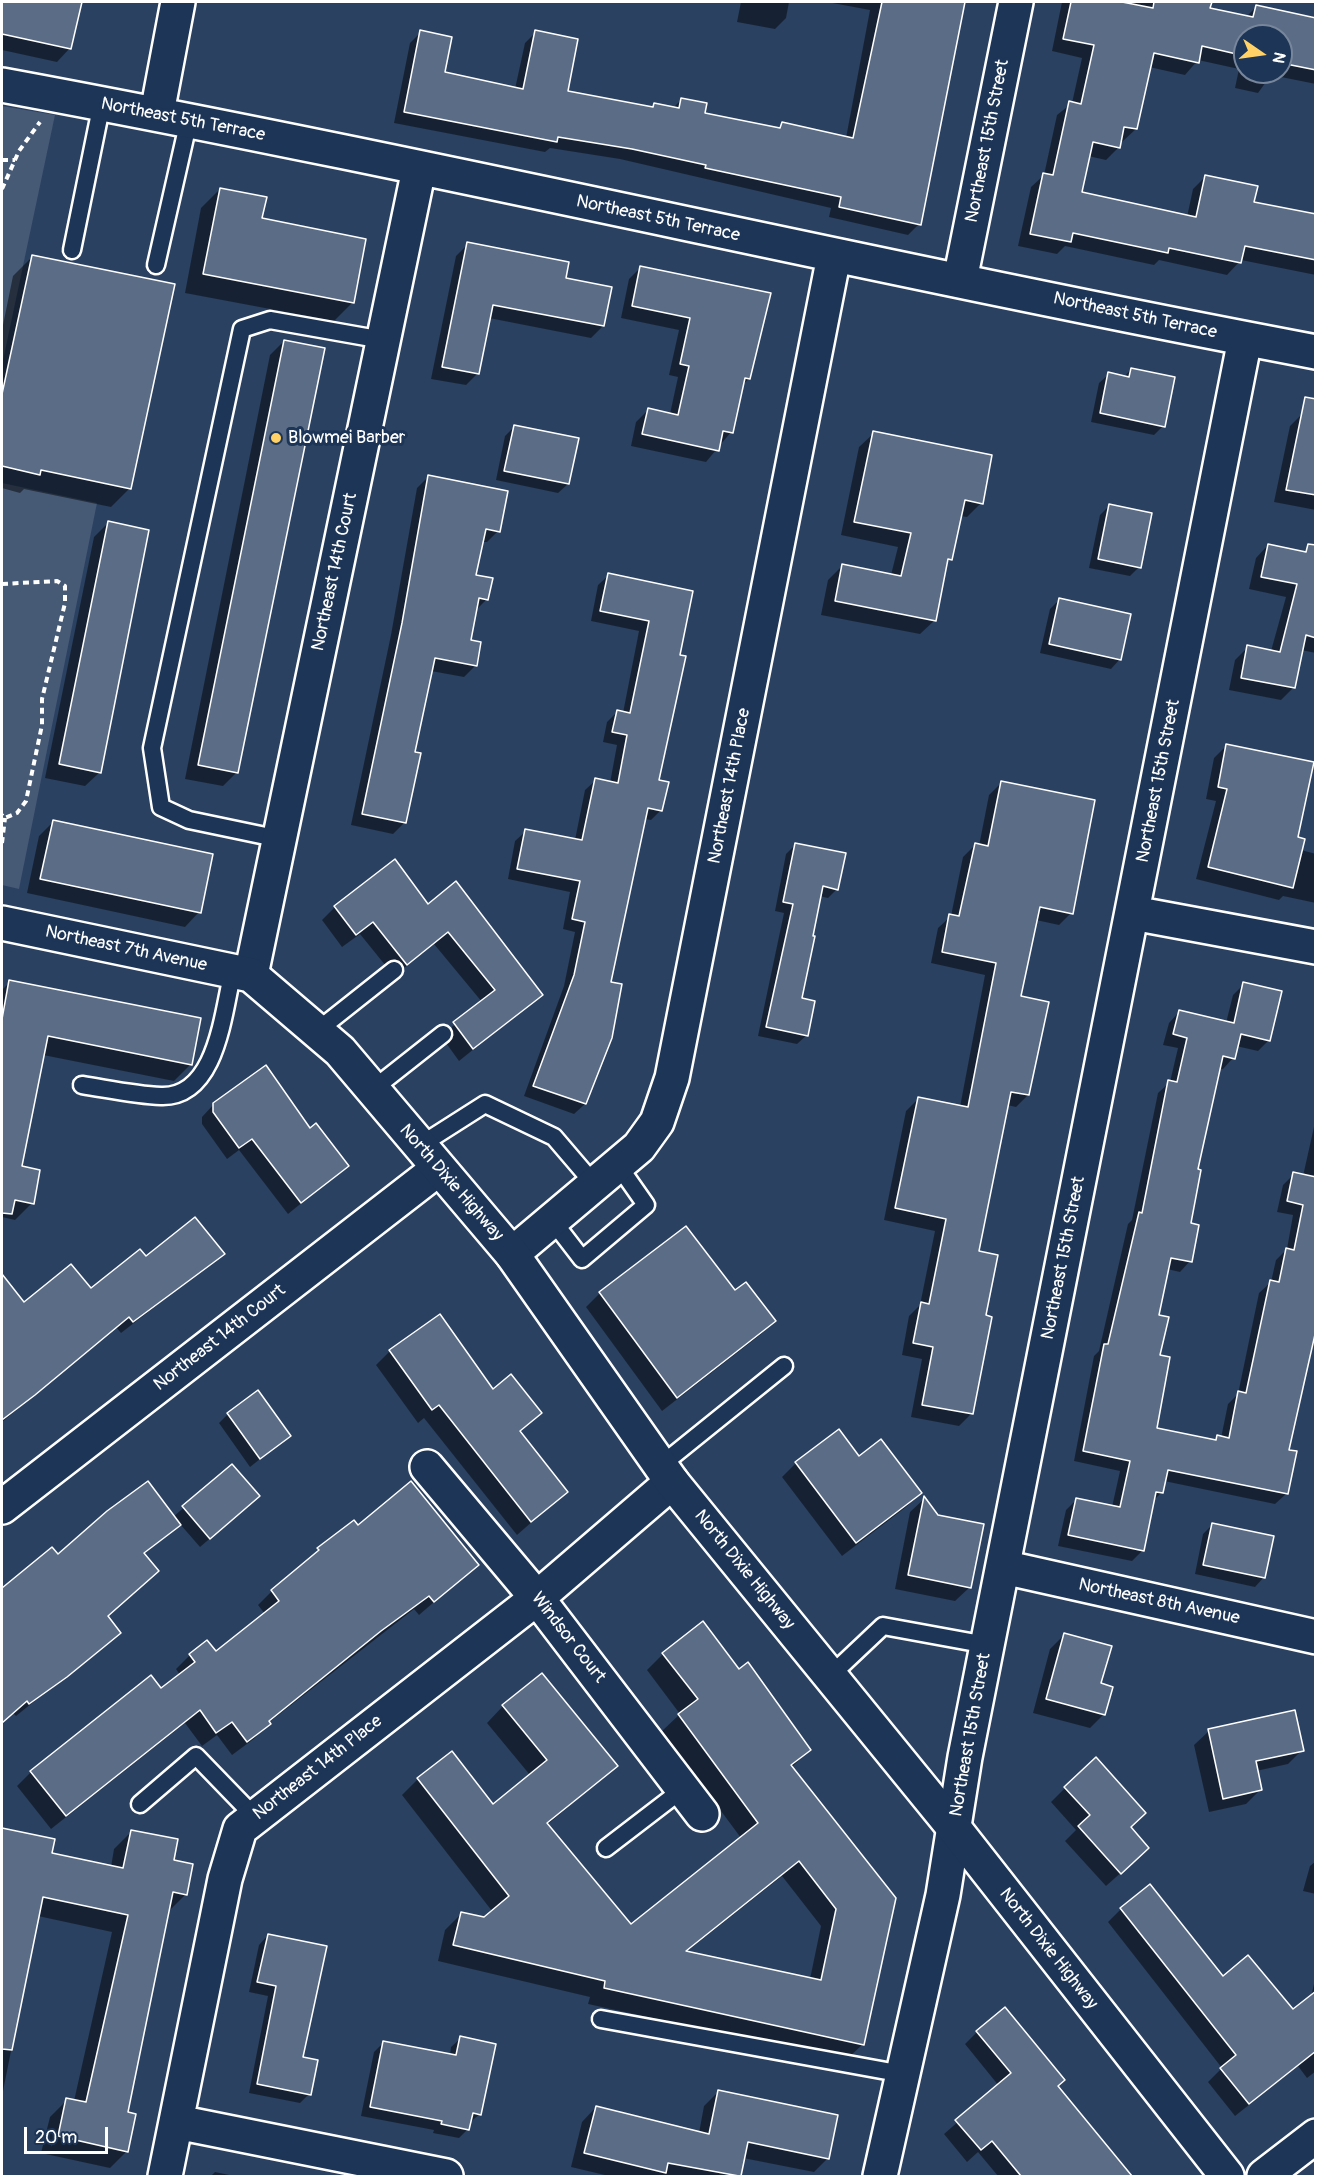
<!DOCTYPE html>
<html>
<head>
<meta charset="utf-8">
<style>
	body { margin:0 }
	#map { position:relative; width:1317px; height:2178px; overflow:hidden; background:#2a4161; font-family:Pangolin,sans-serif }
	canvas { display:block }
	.frame { position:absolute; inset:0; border:3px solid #fff; pointer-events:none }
	.north { position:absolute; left:1233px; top:24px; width:60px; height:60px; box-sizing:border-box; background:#1d3557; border:2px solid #77869a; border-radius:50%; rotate:103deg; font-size:16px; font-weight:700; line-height:24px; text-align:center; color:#fff }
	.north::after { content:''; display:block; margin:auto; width:21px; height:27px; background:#ffd166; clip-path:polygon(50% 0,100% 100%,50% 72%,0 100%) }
	.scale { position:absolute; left:24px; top:2127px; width:84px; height:27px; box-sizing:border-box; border:3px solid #fff; border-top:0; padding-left:8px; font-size:18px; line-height:21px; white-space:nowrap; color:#fff; -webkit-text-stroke:4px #1d3557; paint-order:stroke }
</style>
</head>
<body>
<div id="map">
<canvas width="1317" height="2178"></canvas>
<div class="frame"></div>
<div class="north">N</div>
<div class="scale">20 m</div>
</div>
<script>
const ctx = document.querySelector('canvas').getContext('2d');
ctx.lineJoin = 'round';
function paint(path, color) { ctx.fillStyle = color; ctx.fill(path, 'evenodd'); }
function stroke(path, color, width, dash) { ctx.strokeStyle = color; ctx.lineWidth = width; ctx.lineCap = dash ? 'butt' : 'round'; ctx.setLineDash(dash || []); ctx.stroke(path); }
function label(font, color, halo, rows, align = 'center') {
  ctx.font = font + ' Pangolin,sans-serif'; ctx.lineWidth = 6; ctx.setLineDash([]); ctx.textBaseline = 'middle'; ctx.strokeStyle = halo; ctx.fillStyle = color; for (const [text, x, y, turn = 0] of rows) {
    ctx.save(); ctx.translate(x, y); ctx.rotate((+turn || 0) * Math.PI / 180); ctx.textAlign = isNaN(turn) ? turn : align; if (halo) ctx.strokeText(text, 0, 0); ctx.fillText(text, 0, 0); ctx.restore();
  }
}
paint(new Path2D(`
	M2,106L55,115L2,365Z
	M2,483L97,503L19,889L2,885Z`), '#465975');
paint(new Path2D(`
	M2,2H80L70,48L57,62L2,50Z
	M741,2H789L786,18L775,29L737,22Z
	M827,2H963L919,224L908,235L829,217L831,208L620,159L550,148L545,152L394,123L410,43L421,32L443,73L515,89L525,43L536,32L566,92L650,108L654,105L673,108L682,99L703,114L777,129L782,124L846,138L870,10Z
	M1062,2H1210L1209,9L1246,17L1256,7L1316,17V84L1271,75L1258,93L1235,88L1239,69L1198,60L1185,75L1149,67L1136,129L1123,141H1120L1119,147L1106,160L1088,156L1080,193L1187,217L1193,189L1205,177L1253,203L1316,216V275L1241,260L1227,275L1159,260L1154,265L1065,246L1057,254L1018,246L1031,187L1044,175L1057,115L1072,103L1082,58L1052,51ZM1245,36H1281V72H1245Z
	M220,189L261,220L352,303L334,321L185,293L201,208Z
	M468,244L564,279L603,326L591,338L489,318L478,373L466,385L431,379L456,256Z
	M32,257L173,285L129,489L111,507L24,489L20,493L2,488V330L13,276Z
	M641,267L749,379L741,386L731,432L706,462L631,446L636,422L648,410L670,414L678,377L669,375L679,330L621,318L629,279Z
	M284,341L237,772L223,786L185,779L270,355Z
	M1131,369L1163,426L1154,435L1091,422L1099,383L1109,374L1124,377Z
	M1303,413L1316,416V510L1274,502L1290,426Z
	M514,427L568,484L558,493L496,480L505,436Z
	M874,433L981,503L967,517L960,516L950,559L945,564L935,620L920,634L821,615L828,580L842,566L891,575L898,547L841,535L859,447Z
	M429,476L498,531L487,542H482L474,576L487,599L475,611L469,642L479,644L475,666L464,677L431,671L413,753L405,822L393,834L351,825L391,635L417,488Z
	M1109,506L1139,567L1130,576L1089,568L1100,515Z
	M108,523L100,772L85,786L45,778L94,537Z
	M1268,545L1316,555V653L1301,650L1294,687L1281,700L1229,690L1235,660L1248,647L1271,651L1286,597L1249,589L1256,558Z
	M609,575L691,592L657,781L661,810L651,820L644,819L609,983L610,1038L585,1104L574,1114L524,1096L564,986L575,932L563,929L570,892L508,879L515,841L526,831L575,840L585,790L596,780L610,783L617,745L603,742L607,722L617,712L623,713L639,631L591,621L598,585Z
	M1059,600L1120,659L1111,669L1040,653L1050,609Z
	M1227,745L1296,838L1301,850L1316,854V903L1283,896L1279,900L1196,879L1216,801L1206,799L1214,758Z
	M1001,783L1071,913L1059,925L1036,920L1019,997L1028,1095L1016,1107L1007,1105L977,1252L985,1317L971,1414L959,1426L911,1417L922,1359L902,1355L909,1316L920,1305L935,1231L884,1220L906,1111L918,1099L960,1107L985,975L931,963L938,928L951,916L963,857L975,845L979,846L989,795Z
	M53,822L199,912L185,927L27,893L39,836Z
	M796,844L837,889L828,898L819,896L800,999L807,1035L797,1044L758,1036L784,913L775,911L786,854Z
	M428,906L541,995L459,1061L441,1036L482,1002L434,944L394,976L360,934L342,947L322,920L335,907Z
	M10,982L191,1064L174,1081L43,1055L20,1167L32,1203L15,1220L2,1217V990Z
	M1244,984L1269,1040L1258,1051L1236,1046L1233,1058L1223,1069L1218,1068L1196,1170L1189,1225L1190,1261L1180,1272L1167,1269L1157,1316L1159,1356L1155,1429L1213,1441L1218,1437L1221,1438L1228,1404L1238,1394L1259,1293L1271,1282L1276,1260L1287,1249L1293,1215L1277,1212L1283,1185L1294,1174L1303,1176L1316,1118V1321L1288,1451L1295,1453L1286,1494L1275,1504L1164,1481L1162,1492L1153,1501L1143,1550L1132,1561L1058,1546L1066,1510L1076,1500L1112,1507L1120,1471L1074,1461L1094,1356L1099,1351L1128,1224L1132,1220L1158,1093L1170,1082L1178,1048L1163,1045L1169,1023L1179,1012L1226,1023L1233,995Z
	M214,1104L310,1130L347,1166L288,1214L239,1150L227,1159L202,1124V1117Z
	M223,1254L121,1333L116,1327L2,1422V1276L24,1305L91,1290L146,1258Z
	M600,1293H734L774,1321L760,1335L662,1411L586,1307Z
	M390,1351L493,1391L540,1413L519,1432L566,1492L517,1535L424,1418L418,1423L376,1365Z
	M228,1414L289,1436L250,1467L219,1423Z
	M859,1458L920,1493L906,1507L842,1556L782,1477L796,1463Z
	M232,1466L248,1506L200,1547L180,1524L143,1555L157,1571L107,1617L119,1633L16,1716L13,1713L2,1723V1593L58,1556L173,1517Z
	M924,1499L970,1587L955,1601L895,1589L910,1512Z
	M353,1522L357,1527L477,1565L419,1615L414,1609L268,1723L255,1738L232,1755L217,1735L202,1746L185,1723L51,1829L17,1786L31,1772L161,1690L180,1675L176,1669L190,1655L215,1653L265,1614L258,1605L272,1591Z
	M1212,1525L1264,1577L1255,1587L1195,1574L1203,1534Z
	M1064,1635L1099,1684L1104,1714L1090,1728L1033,1713L1050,1649Z
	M663,1654L739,1671L809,1750L791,1768L894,1899L863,2044L846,2060L588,2004L590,1997L438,1961L445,1930L462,1913L484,1918L492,1911L402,1795L418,1779L492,1806L530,1775L487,1723L503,1706L616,1766L547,1825L631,1926L741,1838L662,1731L680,1714L647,1670ZM782,1876L821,1926L810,1979L686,1952Z
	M1209,1731L1302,1750L1288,1764L1256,1771L1260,1790L1246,1804L1209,1812L1194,1745Z
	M1065,1788L1129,1827L1133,1862L1106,1886L1065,1841L1076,1830L1051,1802Z
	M2,1829L53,1840L50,1854L111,1867L114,1849L131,1832L186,1894L169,1911L127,2113V2151L110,2168L41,2153L50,2117L67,2100L74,2101L112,1932L38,1916L2,2096Z
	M1316,1861V1894L1303,1891L1310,1866Z
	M1121,1909L1222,1978L1293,2011L1311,1997L1316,1975V2071L1307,2078L1298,2066L1235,2116L1208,2082L1222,2068L1108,1922Z
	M268,1935L309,2094L300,2103L249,2093L268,1996L249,1992L259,1945Z
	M977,2032L1057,2086L1129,2176H998L978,2152L967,2162L944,2134L999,2086L965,2044Z
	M461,2038L480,2114L469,2123L468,2129L459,2138L433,2133L434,2130L361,2116L374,2052L383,2043L450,2056L451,2047Z
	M718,2092L828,2158L814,2172L743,2158L739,2176H609L571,2167L582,2122L596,2107L699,2133L704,2106Z
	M215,2172L234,2176H211Z`), '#0007');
const building = new Path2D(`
	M2,2H82L71,49L2,34Z
	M882,2H965L921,225L839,207L841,197L705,168L706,165L632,149L558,137L557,142L404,112L420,30L452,37L445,72L523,89L535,30L578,39L568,91L653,107L654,103L679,108L681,98L707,103L705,113L780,128L782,122L853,138Z
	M1071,2H1122L1153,8L1154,2H1212L1210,8L1253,17L1256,5L1316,18V70L1281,63V36H1245V56L1202,46L1199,63L1154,53L1137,129L1124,127L1120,148L1093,142L1082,192L1196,217L1205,175L1258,186L1254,202L1316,214V260L1245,246L1241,263L1169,248L1168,253L1073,233L1071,242L1030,234L1043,173L1053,175L1069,101L1081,104L1094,45L1063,39Z
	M220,188L267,197L262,218L366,239L354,303L203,274Z
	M467,242L569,262L566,278L612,287L604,326L493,305L479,374L442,367Z
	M32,255L175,284L131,489L41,470L40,475L2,466V394Z
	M640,266L771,293L750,379L745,378L733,433L723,431L719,451L642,434L648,408L678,415L689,366L680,364L690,318L632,306Z
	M284,340L325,348L238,773L198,765Z
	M1131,368L1175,377L1165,427L1100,413L1108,372L1129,377Z
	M1305,397L1316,399V495L1286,490Z
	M514,425L579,438L569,484L504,471Z
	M873,431L992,455L983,504L965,500L952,560L948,559L936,621L835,601L842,564L901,576L911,533L854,522Z
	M428,475L508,491L500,532L486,529L476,575L493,578L488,600L479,598L471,640L481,642L477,666L435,658L415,752L421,753L406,823L362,814L402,623Z
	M1109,504L1152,513L1141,568L1098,559Z
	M108,521L149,530L101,773L59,764Z
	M1268,544L1306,552L1308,544L1316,545V638L1306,635L1295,688L1241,678L1247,645L1280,652L1297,584L1261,577Z
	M608,573L693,591L680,655L686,656L659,780L669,782L662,811L648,808L611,982L622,984L612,1038L586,1104L533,1086L574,975L585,922L572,919L580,881L517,869L525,829L582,840L595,778L618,783L627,735L612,732L617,710L630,713L649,621L600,611Z
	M1059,598L1131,614L1121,660L1049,644Z
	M1226,744L1314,762L1298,837L1305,839L1293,888L1208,867L1227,789L1218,787Z
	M1001,781L1095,800L1073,914L1040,907L1021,996L1049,1002L1029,1095L1011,1092L979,1251L998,1255L986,1315L992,1317L973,1414L922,1405L933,1347L913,1343L921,1302L929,1304L946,1219L895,1208L918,1097L968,1107L996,963L942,952L949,914L959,916L975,843L988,846Z
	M53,820L213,854L201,913L40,879Z
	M795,843L846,853L838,890L823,886L813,936H815L802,998L815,1001L808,1036L766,1027L793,904L783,902Z
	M395,859L428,904L456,881L543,995L473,1049L453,1022L495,990L448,932L407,965L373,922L356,935L334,906Z
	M9,980L201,1018L192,1065L48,1036L22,1166L40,1170L34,1204L15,1200L12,1214L2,1213V1019Z
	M1243,982L1282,991L1270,1041L1241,1034L1235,1059L1223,1056L1198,1169L1201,1170L1191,1223L1199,1225L1192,1262L1171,1258L1159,1315L1169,1317L1160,1355L1170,1357L1157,1428L1216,1440L1217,1435L1229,1438L1238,1391L1246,1393L1270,1280L1279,1282L1286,1248L1294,1250L1303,1205L1287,1201L1293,1172L1316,1177V1330L1289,1450L1297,1451L1288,1494L1168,1470L1163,1493L1156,1492L1144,1551L1068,1535L1076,1498L1120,1507L1130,1461L1083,1451L1104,1344H1108L1139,1212L1142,1213L1168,1080L1177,1082L1187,1038L1173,1034L1179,1010L1234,1023Z
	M266,1065L310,1128L316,1123L349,1166L301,1203L252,1139L239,1148L213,1112V1103Z
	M195,1217L225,1254L133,1322L129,1317L35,1395L2,1420V1274L24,1302L71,1264L91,1288L140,1249L146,1256Z
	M686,1226L735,1290L746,1282L776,1321L677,1398L599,1292Z
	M440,1314L493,1389L511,1374L542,1413L520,1431L568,1492L531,1522L439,1405L432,1410L389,1350Z
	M258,1390L291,1436L260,1459L227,1413Z
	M839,1429L859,1456L881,1439L922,1493L856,1543L795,1462Z
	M232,1464L260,1496L210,1539L182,1506Z
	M148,1481L181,1525L144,1553L159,1571L108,1616L121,1633L67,1677L29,1704L27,1701L2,1723V1588L52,1547L58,1554L107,1511Z
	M411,1481L479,1565L434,1602L429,1596L381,1631L269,1721L271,1724L247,1742L232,1722L216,1733L200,1710L66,1816L30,1771L151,1675L161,1688L195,1662L189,1654L207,1640L216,1651L279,1601L271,1590L319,1550L317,1548L354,1520L358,1525Z
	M924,1496L938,1515L984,1524L971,1588L908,1575Z
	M1212,1523L1274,1536L1265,1578L1203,1565Z
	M703,1621L739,1669L748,1662L811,1750L791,1765L896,1898L864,2045L604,1988L605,1981L453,1945L461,1912L484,1917L509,1896L417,1778L452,1751L493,1804L547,1760L502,1705L542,1673L618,1766L547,1823L631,1924L758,1823L678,1714L698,1699L662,1653ZM799,1861L836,1909L821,1980L686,1951Z
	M1064,1633L1112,1646L1101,1683L1113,1687L1105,1715L1046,1699Z
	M1295,1710L1304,1751L1256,1761L1262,1790L1223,1799L1208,1729Z
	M1096,1757L1146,1813L1131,1827L1149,1848L1121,1874L1078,1826L1090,1815L1064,1787Z
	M2,1828L55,1839L52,1853L123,1868L131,1830L178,1839L174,1860L193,1864L187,1895L173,1892L128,2112L136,2114L128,2152L58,2136L66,2098L86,2102L128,1915L43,1897L12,2050L2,2049Z
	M1150,1884L1223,1976L1248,1955L1293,2009L1316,1991V2051L1249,2104L1220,2068L1236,2055L1120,1908Z
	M268,1934L327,1946L303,2057L318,2060L311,2095L257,2084L276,1986L257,1982Z
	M1005,2007L1065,2080L1058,2086L1132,2176H1021L992,2141L981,2150L955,2120L1011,2073L976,2031Z
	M460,2036L496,2044L481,2115L473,2113L469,2130L441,2124L442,2121L370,2107L383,2041L456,2055Z
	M718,2090L838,2115L829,2159L748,2142L741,2176H739L668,2163L666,2173L584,2153L596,2106L709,2134Z`);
paint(building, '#5b6c86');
stroke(building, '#fff', 1.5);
const lane = new Path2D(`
	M72,250L102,103
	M156,265L189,120
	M280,839L189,820L161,807L152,748L242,329L270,320L383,340
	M317,1031L394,970
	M82,1085C108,1089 135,1095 161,1096C217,1098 223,1012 233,971
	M372,1090L443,1034
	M419,1146L485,1104L554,1137L595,1185
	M552,1220L582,1259L646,1205L618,1165
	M660,1466L784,1366
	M830,1676L883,1626L987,1645
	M140,1804L196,1756L255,1817
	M606,1848L683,1789
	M601,2019L903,2074`);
const street = new Path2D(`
	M2,85C441,166 876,269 1316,352
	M157,113L178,2
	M960,280L1016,2
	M1133,913L1316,947
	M251,975L419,169
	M512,1254L639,1147L657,1122L672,1078L834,256
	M427,1467L537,1598L702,1814
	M2,1507L438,1169
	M1003,1567L1316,1637
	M177,2122L446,2176
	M165,2176L225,1879L240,1829L537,1598L672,1482
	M880,2176L943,1895L965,1757L1245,339`);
const secondary = new Path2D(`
	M2,923L251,975L340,1051L512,1254L672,1482L954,1828L1227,2176
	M1264,2176L1316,2136`);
stroke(lane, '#fff', 21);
stroke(street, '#fff', 38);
stroke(secondary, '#fff', 38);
stroke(new Path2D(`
	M2,160H15
	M2,189L19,151L40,122
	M2,584L57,581L65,586V603L42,699V725L26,801L17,813L5,818L2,815
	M2,843L5,818`), '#fff', 4, [6, 4.5]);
stroke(lane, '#1d3557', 16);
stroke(street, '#1d3557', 33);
stroke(secondary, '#1d3557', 33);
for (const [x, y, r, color] of [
	[276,438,6,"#ffd166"]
]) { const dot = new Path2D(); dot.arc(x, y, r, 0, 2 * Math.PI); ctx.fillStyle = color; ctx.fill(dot); stroke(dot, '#1d3557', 2); }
label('18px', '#fff', '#1d3557', [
	["Northeast 5th Terrace",183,120,11],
	["Northeast 15th Street",988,141,-79],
	["Northeast 5th Terrace",658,219,12],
	["Northeast 5th Terrace",1135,316,12],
	["Northeast 14th Court",335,572,-78],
	["Northeast 15th Street",1159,781,-79],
	["Northeast 14th Place",730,786,-79],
	["Northeast 7th Avenue",126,949,12],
	["North Dixie Highway",451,1183,49],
	["Northeast 15th Street",1064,1258,-79],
	["Northeast 14th Court",220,1338,-38],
	["North Dixie Highway",744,1570,51],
	["Northeast 8th Avenue",1159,1602,12],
	["Windsor Court",568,1638,52],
	["Northeast 15th Street",971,1735,-80],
	["Northeast 14th Place",318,1768,-38],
	["North Dixie Highway",1048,1949,52]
]);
label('18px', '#fff', '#1d3557', [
	["Blowmei Barber",288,438]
], 'left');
</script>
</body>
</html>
